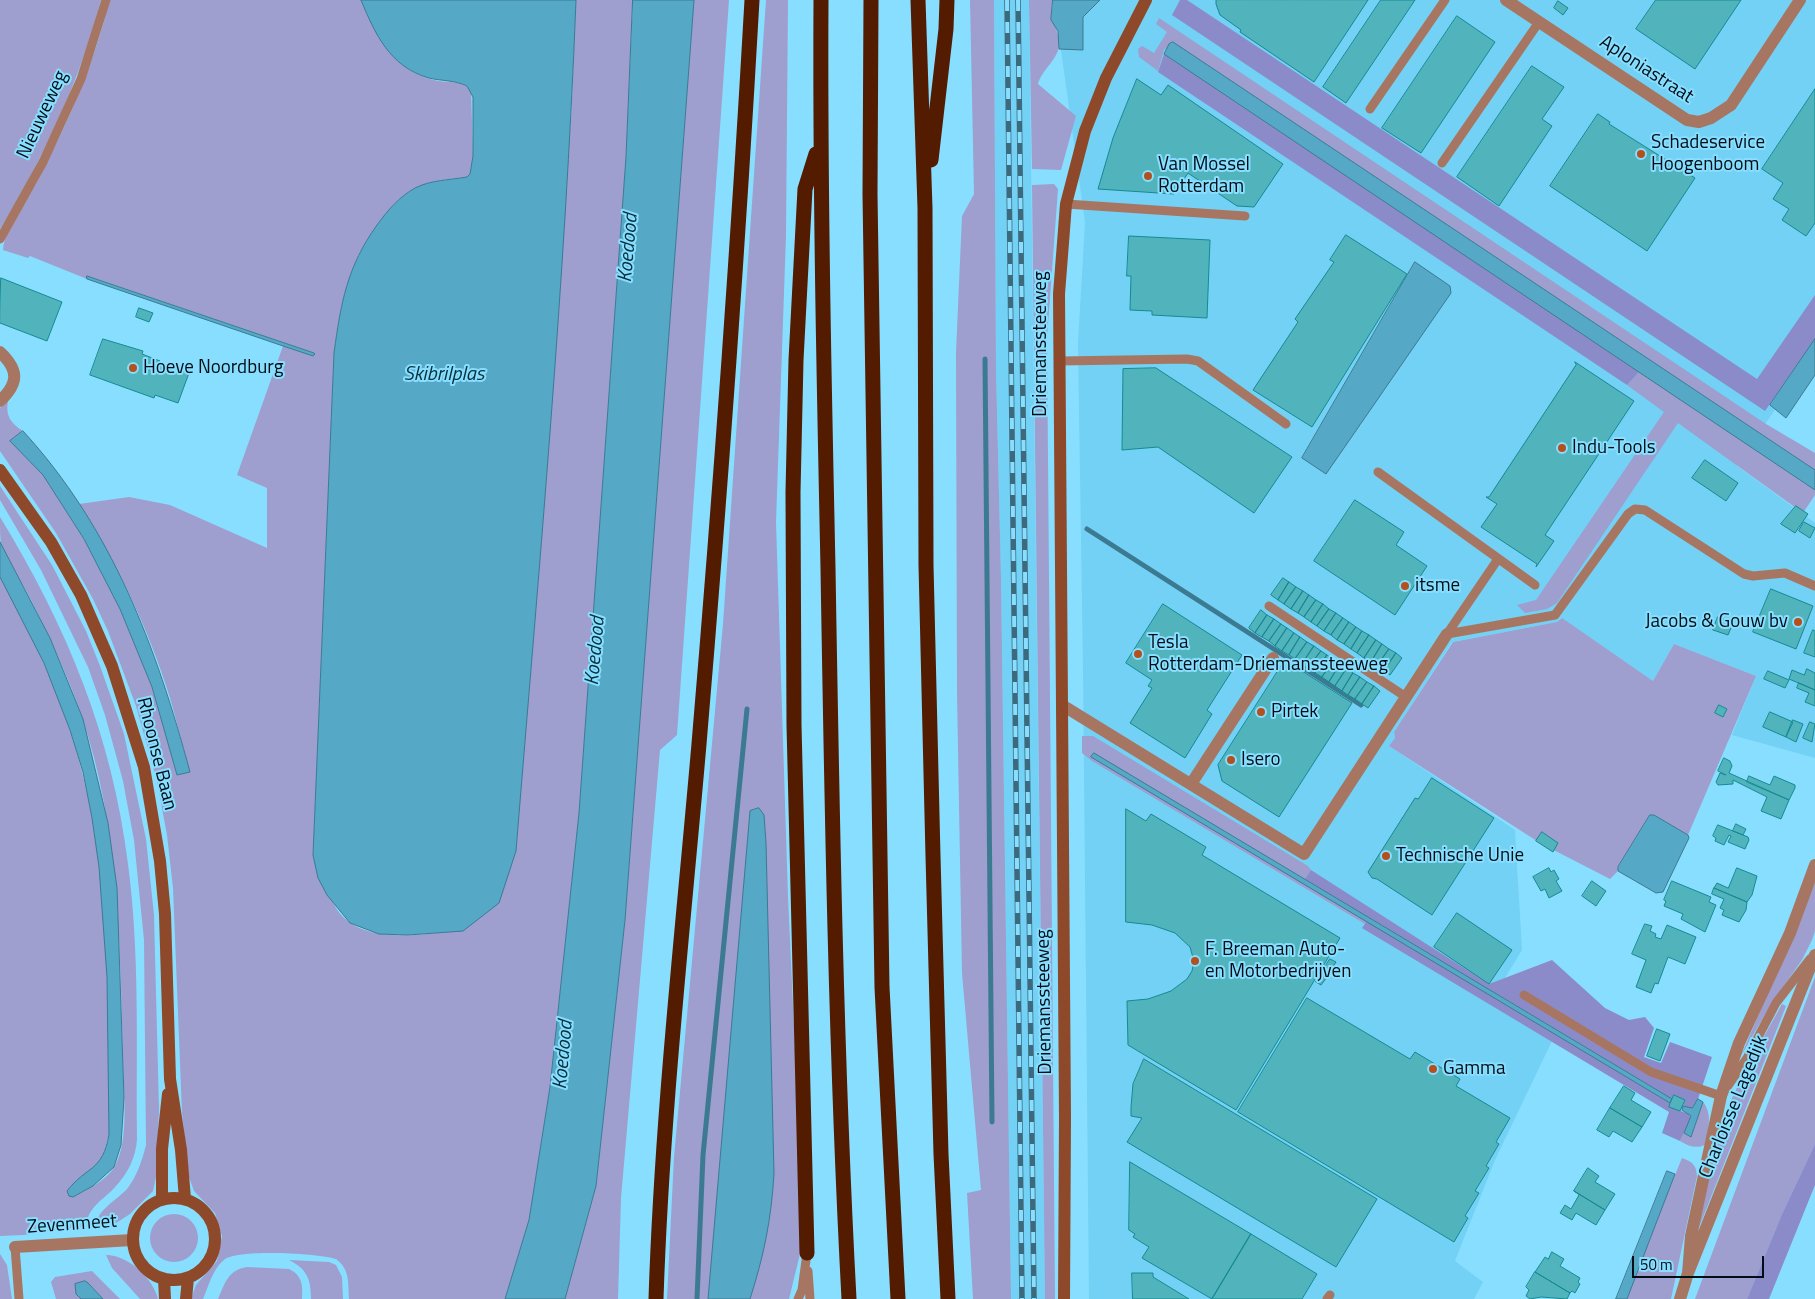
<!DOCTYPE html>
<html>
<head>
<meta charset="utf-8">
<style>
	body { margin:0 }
	#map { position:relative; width:1815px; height:1299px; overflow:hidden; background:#88defe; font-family:"Titillium Web",sans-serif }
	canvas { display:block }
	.scale { position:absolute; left:1632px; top:1256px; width:132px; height:22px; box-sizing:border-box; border:2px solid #000e17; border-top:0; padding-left:6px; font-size:15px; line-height:18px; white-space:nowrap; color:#000e17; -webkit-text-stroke:4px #88defe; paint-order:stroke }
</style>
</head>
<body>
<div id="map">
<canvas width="1815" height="1299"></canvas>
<div class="scale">50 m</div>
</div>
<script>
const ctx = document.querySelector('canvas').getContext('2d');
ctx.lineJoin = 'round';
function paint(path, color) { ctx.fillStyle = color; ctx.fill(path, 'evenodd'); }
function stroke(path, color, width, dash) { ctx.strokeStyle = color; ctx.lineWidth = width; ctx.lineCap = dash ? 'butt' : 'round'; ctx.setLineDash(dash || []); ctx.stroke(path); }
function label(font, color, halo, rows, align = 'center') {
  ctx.font = font + ' "Titillium Web",sans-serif'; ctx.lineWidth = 4; ctx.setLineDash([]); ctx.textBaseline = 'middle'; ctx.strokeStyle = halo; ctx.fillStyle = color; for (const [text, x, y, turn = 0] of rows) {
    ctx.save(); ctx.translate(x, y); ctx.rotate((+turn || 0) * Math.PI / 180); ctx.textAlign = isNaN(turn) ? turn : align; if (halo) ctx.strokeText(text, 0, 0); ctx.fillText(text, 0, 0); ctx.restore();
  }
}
paint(new Path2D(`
	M994,0H1029L1045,1299H1011L1001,578L996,370Z
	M1054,0H1815V350L1737,466L1815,523V758L1732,735L1756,676L1674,644L1653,681L1561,618L1557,622L1452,642L1394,732L1395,738L1389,746L1515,830L1522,950L1489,1004L1552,1041L1495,1160L1455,1261L1483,1282L1474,1299H1089L1083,669L1078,343L1085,222Z`), '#72d1f4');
paint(new Path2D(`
	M0,0H101C84,64 59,124 27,182C18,198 10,214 0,229Z
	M110,0H361C377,38 394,72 438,81C450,83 462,80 471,90L473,156L470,174L467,177C449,179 432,180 415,188C399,196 388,211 377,225C347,267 341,302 334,353L313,855C321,872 327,892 336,908C360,947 426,934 463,930L571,121L576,0H633L626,157L579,813L550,1087L529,1220L505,1299H349C348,1283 350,1269 336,1259C318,1253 240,1249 225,1259C213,1268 209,1285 203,1299H191L196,1285L217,1261L222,1236L215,1213L194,1191L189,1177L182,1113L173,888L167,835L157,781L136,706L108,631L93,599L56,533L0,451V408L8,401C5,415 11,424 23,431L11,441L43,475L84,539L120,609L152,687L177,775L189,772C183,747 177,722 170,698C149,629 117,564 79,504L129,497L170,505L267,548V488L237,475L283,346L313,356L314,353L94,278L87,276V279L30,256L28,258L3,250C5,225 28,200 39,178C69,121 94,62 110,0Z
	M694,0H729L677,735L660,750L621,1198L618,1299H565L596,1186L625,920Z
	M766,0H788L786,235L776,522L788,897L803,1224L800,1254L789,1299H667L674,1157L723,624Z
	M970,0H994L996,370L1001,578L1011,1299H973L967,1193L981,1190L962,973L957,692L956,352L962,216L974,194Z
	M1029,0H1053C1048,20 1060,28 1059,46C1058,59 1041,71 1038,84L1076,116L1061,170L1032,169Z
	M1159,18L1766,424L1815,453V470L1173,42L1164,50L1158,71L1139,57L1138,49L1142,46L1154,53L1167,32L1156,24Z
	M1054,184L1058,189L1047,338L1055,1299H1045L1032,185Z
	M1639,372L1815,490V495L1803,513L1678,423L1557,603L1547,609L1525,613L1517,605L1536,600L1664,412L1627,385Z
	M0,486L52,565L86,631L100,666L124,734L146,839L154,915L159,1110L156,1177L153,1191L130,1214L116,1223L96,1225C97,1210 117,1200 127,1189C137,1176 142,1161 146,1145L144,940L134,840L123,781L105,715L88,667L41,570L0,500Z
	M0,517C67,627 112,735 128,864C140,955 136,1048 137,1139C136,1157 128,1173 116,1186C104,1200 88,1206 86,1226L24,1235L0,1236V577C35,638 65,704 82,772C111,884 110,1018 109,1134L103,1156L73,1197C87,1190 107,1180 115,1166C130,1140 123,1087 123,1057C120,943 119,827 82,717C68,676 49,635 29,596C20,579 7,561 1,543C0,536 0,525 0,517Z
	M1562,618L1653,681L1674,644L1756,676L1688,835L1654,815H1650L1618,867V871L1610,879L1540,843L1389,746L1395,738L1394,732L1453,642L1557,622Z
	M1082,736H1093L1308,866L1311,870L1305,879L1094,753L1092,756L1367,921L1365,924L1092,761L1082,753Z
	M1815,882V931L1812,940L1802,960L1771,1004L1741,1056Z
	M1815,977V1144L1782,1214L1747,1299H1695Z
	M1782,1004L1786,1006L1698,1230C1706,1190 1712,1149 1727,1110C1742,1073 1763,1039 1782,1004Z
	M1703,1102C1713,1114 1708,1130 1705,1145C1696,1149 1688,1146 1680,1141L1684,1133L1691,1137Z
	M1682,1158C1693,1162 1696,1165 1697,1176L1671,1299H1627L1654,1226Z
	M150 1238a24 24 0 1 1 48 0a24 24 0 1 1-48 0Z
	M0,1254L7,1265L12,1299H0Z
	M106,1255C128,1255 153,1278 158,1299H140L112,1268Z
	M289,1260L329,1262L336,1265L342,1277L343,1299H311C311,1279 307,1269 289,1260Z
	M247,1267L289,1269C302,1275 303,1285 302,1299H218C225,1283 228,1270 247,1267Z
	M92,1271L120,1299H103L88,1283L76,1294L81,1299H56L51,1282L55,1277Z`), '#9e9ecf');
paint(new Path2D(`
	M1180,0H1187L1757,379L1815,295V339L1765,411L1172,15Z
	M1164,54L1639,372L1627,385L1158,72Z
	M1311,870L1489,984L1552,960L1605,1008L1629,1020L1645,1017L1654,1028L1644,1057L1661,1063L1670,1042L1712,1057L1698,1099L1692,1108L1688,1109L1683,1106L1685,1100L1674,1095L1672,1099L1305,879Z
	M1367,921L1670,1103V1107L1689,1114L1691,1119L1680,1141L1662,1133L1669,1112L1362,928Z
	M1815,1144V1185L1769,1299H1747L1782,1214Z`), '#8c8bca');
const water = new Path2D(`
	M361,0H576C565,284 539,568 516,851L499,903L463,931L408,935L379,934L350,923L327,895L318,878L313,855L334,353C341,302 347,267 377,225C388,210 399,197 415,188C431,180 449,180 467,177L470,174L473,156V97L467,86C455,80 441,81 429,78C390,67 375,34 361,0Z
	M633,0H694L625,920L596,1186L565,1299H505L529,1220L550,1087L579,813L626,157Z
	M1053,0H1100L1083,17V50L1059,49L1058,31L1051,20Z
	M1173,42L1815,470V490L1164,54L1169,44Z
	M1415,262L1450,286L1451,293L1326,474L1302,458Z
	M87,276L314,353L315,354L313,356L283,346L87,279Z
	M1815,339V375L1786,418L1770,405Z
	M23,431C112,528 156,646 190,772L177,775L152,687L120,609L84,539L43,475L10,441Z
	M0,542L50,638L83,719L108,823L117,888L124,1098L121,1145L114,1167L93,1186L73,1197L69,1196L67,1191C86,1166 103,1172 109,1134L107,977L99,867L92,818L83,772L70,730L44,663L0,577Z
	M1094,753L1672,1099L1670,1103L1091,757Z
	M759,808L764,815L766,843L774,1174C771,1221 764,1255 750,1299H708L750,811Z
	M1650,815H1654L1688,835L1689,838L1663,892L1656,893L1618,871V867Z
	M1698,1099L1703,1102L1691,1137L1684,1133L1691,1116L1682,1110L1683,1106L1692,1108Z
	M1667,1171L1675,1174L1627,1299H1616Z
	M85,1281L88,1283L103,1299H81L76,1294L75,1284Z`);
paint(water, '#55a8c6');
stroke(water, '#3c7a92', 1);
stroke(new Path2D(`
	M985,359L992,1122
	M1087,529L1361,705
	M697,1299L703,1155L747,709`), '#3c7a92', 5);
const building = new Path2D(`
	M1368,0L1314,82L1240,32L1241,30L1220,15L1216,4V0Z
	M1381,0H1415L1346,103L1323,87Z
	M1656,0H1741L1695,69L1636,29Z
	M1558,1L1568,8L1563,15L1554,8Z
	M1457,16L1495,42L1421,153L1382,128Z
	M1532,66L1564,87L1542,119L1552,126L1499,206L1457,177Z
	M1137,79L1161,95L1168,85L1283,164L1254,207L1237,206L1188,173L1174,194L1098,189L1113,138Z
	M1815,89V223L1806,236L1782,220L1789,209L1773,199L1783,183L1762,169Z
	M1598,114L1610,122L1609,124L1695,178L1647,251L1550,186Z
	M1346,235L1407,274L1312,427L1253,390L1298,322L1295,319L1334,262L1330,260Z
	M1129,236L1210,240L1207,318L1152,315V311L1130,310L1131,276H1127Z
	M1,278L62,302L47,341L0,323Z
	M139,308L153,313L149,322L136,317Z
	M103,339L143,351L142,354L160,361V363L189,373L178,403L155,395L154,398L90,375Z
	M1575,362L1634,401L1545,535L1554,541L1536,567L1537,564L1481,527L1497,504L1486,497H1489L1576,365Z
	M1156,368L1292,457L1254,513L1158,447L1122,450L1123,369Z
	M1705,460L1738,483L1726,501L1692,478Z
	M1355,500L1404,532L1396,545L1427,566L1395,615L1314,561Z
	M1796,506L1808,514L1795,533L1781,524Z
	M1804,522L1815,528L1810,538L1799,531Z
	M1283,578L1289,582L1278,600L1271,595Z
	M1289,582L1296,587L1284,604L1278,600Z
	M1296,587L1303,591L1291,609L1284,604Z
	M1771,589L1813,606L1796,649L1753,632Z
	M1303,591L1309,595L1298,613L1291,609Z
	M1309,595L1316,600L1304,617L1298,613Z
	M1316,600L1323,604L1311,622L1304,617Z
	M1163,604L1242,655L1207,710L1212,714L1185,758L1130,723L1152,688L1148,686L1152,680L1126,663Z
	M1323,604L1329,609L1317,626L1311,622Z
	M1329,609L1336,613L1324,631L1317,626Z
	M1261,610L1267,615L1255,633L1249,628Z
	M1336,613L1343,618L1331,635L1324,631Z
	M1267,615L1274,619L1262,637L1255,633Z
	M1718,617L1733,623L1728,635L1713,630Z
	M1343,618L1349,622L1337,640L1331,635Z
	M1274,619L1281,624L1269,641L1262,637Z
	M1349,622L1356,627L1344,644L1337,640Z
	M1281,624L1287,628L1275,646L1269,641Z
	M1356,627L1362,631L1351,649L1344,644Z
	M1287,628L1294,633L1282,651L1275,646Z
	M1813,630L1815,631V657L1804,653Z
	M1362,631L1369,635L1357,653L1351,649Z
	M1294,633L1300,637L1289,655L1282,651Z
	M1369,635L1376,640L1364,658L1357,653Z
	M1300,637L1307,642L1295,659L1289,655Z
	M1376,640L1382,644L1371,662L1364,658Z
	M1307,642L1314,646L1302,664L1295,659Z
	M1382,644L1389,649L1377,666L1371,662Z
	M1314,646L1321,651L1308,668L1302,664Z
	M1389,649L1396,653L1384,671L1377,666Z
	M1321,651L1327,655L1315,673L1308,668Z
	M1396,653L1402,658L1390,675L1384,671Z
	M1327,655L1334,660L1322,677L1315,673Z
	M1285,660L1352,703L1279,817L1222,781L1218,765Z
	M1334,660L1340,664L1329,682L1322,677Z
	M1340,664L1347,668L1335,686L1329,682Z
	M1347,668L1353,673L1342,691L1335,686Z
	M1807,669L1815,673V690L1789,679L1792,670L1804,675Z
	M1768,671L1789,680L1785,688L1764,679Z
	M1353,673L1360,677L1348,695L1342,691Z
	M1360,677L1367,682L1355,699L1348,695Z
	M1367,682L1374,686L1362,704L1355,699Z
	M1799,683L1815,690V706L1805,702L1809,693L1797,688Z
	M1374,686L1380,691L1368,708L1362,704Z
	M1719,705L1727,709L1723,717L1715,713Z
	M1770,712L1793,722L1786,737L1763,727Z
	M1793,720L1803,724L1796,742L1786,737Z
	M1810,722L1815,724L1812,742L1803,738Z
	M1724,758L1730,761L1732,766L1729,773L1789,800L1781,819L1761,811L1767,797L1733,780V784L1718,785L1716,782L1720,773L1726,775L1718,771Z
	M1749,776L1770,785L1774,776L1795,785V788L1789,800L1747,782Z
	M1432,778L1494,818L1432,915L1377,879L1372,878L1368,872L1415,798L1418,799Z
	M1126,809L1146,821L1151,814L1206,847L1202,855L1340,938L1236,1110L1128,1045L1127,1001L1148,999L1171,991L1187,979L1192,971L1194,961L1190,947L1175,933L1152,925L1126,922Z
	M1736,824L1746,829L1743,835L1733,831Z
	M1718,825L1748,837L1749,840L1745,849L1728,842L1731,836L1729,835L1724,845L1715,841L1716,838L1713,836Z
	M1542,832L1558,843L1553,852L1536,841Z
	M1549,868L1551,872L1554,870L1559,879L1556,881L1562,891L1549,898L1545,889L1541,891L1533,877Z
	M1737,868L1757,876L1752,895L1747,902L1714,888L1717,883L1728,888Z
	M1592,881L1606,891L1596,906L1582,896Z
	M1672,881L1711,897L1709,902L1716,905L1705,932L1681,919L1683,914L1664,906L1666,901L1664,900Z
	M1714,888L1747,902L1746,910L1739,922L1722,915L1724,910L1720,908L1724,899L1712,894Z
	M1457,913L1512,950L1489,984L1434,947Z
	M1645,924L1652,926L1650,931L1656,934L1655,937L1661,939L1667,925L1696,937L1685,964L1668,957L1658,984L1655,983L1651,993L1636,987L1646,960L1632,954Z
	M1330,959L1336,962L1331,970L1325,967Z
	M1321,974L1327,977L1321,985L1316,982Z
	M1307,998L1410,1059L1415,1052L1460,1079L1456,1086L1510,1118L1496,1142L1499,1144L1486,1166L1489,1168L1475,1191L1479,1193L1465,1216L1468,1218L1454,1242L1238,1112Z
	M1657,1029L1670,1034L1660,1061L1647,1056Z
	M1144,1059L1377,1199L1336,1267L1127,1142L1142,1118L1131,1116V1107L1133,1084Z
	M1624,1086L1635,1093L1631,1100L1651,1112L1642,1127L1610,1108Z
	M1674,1095L1685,1100L1680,1111L1669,1107Z
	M1610,1108L1642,1127L1632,1142L1613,1131L1609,1137L1597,1130Z
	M1130,1162L1251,1234L1212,1299L1142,1258L1149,1247L1133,1237L1135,1234L1129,1230Z
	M1588,1168L1599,1176L1595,1182L1615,1194L1605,1210L1574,1191Z
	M1574,1191L1605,1210L1596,1225L1576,1213L1572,1220L1560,1213L1565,1205L1571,1209L1579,1195Z
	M1251,1234L1317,1274L1302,1299H1212Z
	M1552,1252L1564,1259L1560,1266L1580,1278L1578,1282L1580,1284L1575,1293L1572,1291L1570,1293L1535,1272L1545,1257L1548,1259Z
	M1535,1272L1570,1293L1567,1299L1541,1297L1530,1299L1526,1296L1529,1290L1526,1287Z
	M1132,1273H1153V1277L1189,1299H1133Z`);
paint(building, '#51b3bc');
stroke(building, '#168a93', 1);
stroke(new Path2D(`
	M1370,109L1445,0
	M1442,163L1539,22
	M1066,204L1245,216
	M0,239L43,162L81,79L106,0
	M1060,361L1187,359L1198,361L1286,424
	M1378,472L1535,585
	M1269,606L1406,697
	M1447,634L1555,615L1628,514L1635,509L1645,510L1744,574L1753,576L1785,573L1815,586
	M1447,634L1498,559
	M1524,995L1651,1072L1721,1096L1747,1058L1776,1003L1810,959
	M15,1247L19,1299
	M808,1271L810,1299
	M798,1299L802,1290L807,1253
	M1327,1299L1330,1295`), '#a77662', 9);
stroke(new Path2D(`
	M1506,0L1687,120L1699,122L1711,118L1731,105L1800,0
	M0,352C19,370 19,383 0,401
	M1062,705L1304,854L1447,634
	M1191,784L1273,658
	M15,1247L132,1240
	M1688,1273L1691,1236L1721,1096L1739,1043L1790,933L1815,865
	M1680,1299L1688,1273L1815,955`), '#a77662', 12);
stroke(new Path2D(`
	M0,470L51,542L81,595L112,666L144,767L160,861L165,914L170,1079L181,1150L185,1199
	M133 1239a41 41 0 1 1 82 0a41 41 0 1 1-82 0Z
	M162,1199V1149L168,1094
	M164,1279L165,1299
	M186,1299L188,1278
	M1064,1299L1065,1117L1059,294L1066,204L1085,131L1106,78L1146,0`), '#8d492a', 12);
stroke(new Path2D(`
	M821,0C820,189 824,379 828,568C832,812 836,1056 849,1299
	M871,0L870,194L882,987L898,1299
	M918,0L925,208L926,565L933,856L941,1154L948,1299
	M931,160L946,29L947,0
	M807,1253L794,725L793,492L796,360L805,189L816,154
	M656,1299C662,1114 683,929 699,744C720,496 738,248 752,0`), '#531b00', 15);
const rail = new Path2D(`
	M1007,0L1022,1299
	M1018,0L1034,1299`);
stroke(rail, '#3c697c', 5.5);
stroke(rail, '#88defe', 4, [11]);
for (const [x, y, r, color] of [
	[1641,154,5,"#b4501d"],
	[1148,176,5,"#b4501d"],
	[133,368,5,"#b4501d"],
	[1562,448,5,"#b4501d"],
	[1405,586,5,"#b4501d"],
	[1798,622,5,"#b4501d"],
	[1138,654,5,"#b4501d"],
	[1261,712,5,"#b4501d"],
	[1231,760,5,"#b4501d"],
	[1386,856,5,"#b4501d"],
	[1195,961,5,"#b4501d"],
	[1433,1069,5,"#b4501d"]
]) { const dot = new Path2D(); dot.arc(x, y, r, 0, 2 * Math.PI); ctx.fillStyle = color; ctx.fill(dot); stroke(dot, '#88defe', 2); }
label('19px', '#000e17', '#88defe', [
	["Aploniastraat",1646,70,33],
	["Nieuweweg",43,115,-65],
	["Driemanssteeweg",1041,344,-90],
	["Rhoonse Baan",156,754,76],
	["Driemanssteeweg",1045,1002,-91],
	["Charloisse Lagedijk",1734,1107,-68],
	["Zevenmeet",72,1225,-4]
]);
label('19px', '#000e17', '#88defe', [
	["Schadeservice",1651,143],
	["Hoogenboom",1651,165],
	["Van Mossel",1158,165],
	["Rotterdam",1158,187],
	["Hoeve Noordburg",143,368],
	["Indu-Tools",1572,448],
	["itsme",1415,586],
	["Jacobs & Gouw bv",1788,622,"right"],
	["Tesla",1148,643],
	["Rotterdam-Driemanssteeweg",1148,665],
	["Pirtek",1271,712],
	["Isero",1241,760],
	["Technische Unie",1396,856],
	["F. Breeman Auto-",1205,950],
	["en Motorbedrijven",1205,972],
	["Gamma",1443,1069]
], 'left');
label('italic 20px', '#07303c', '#88defe', [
	["Koedood",629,248,-85],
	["Skibrilplas",444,375],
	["Koedood",596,651,-85],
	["Koedood",564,1055,-85]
]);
</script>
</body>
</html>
